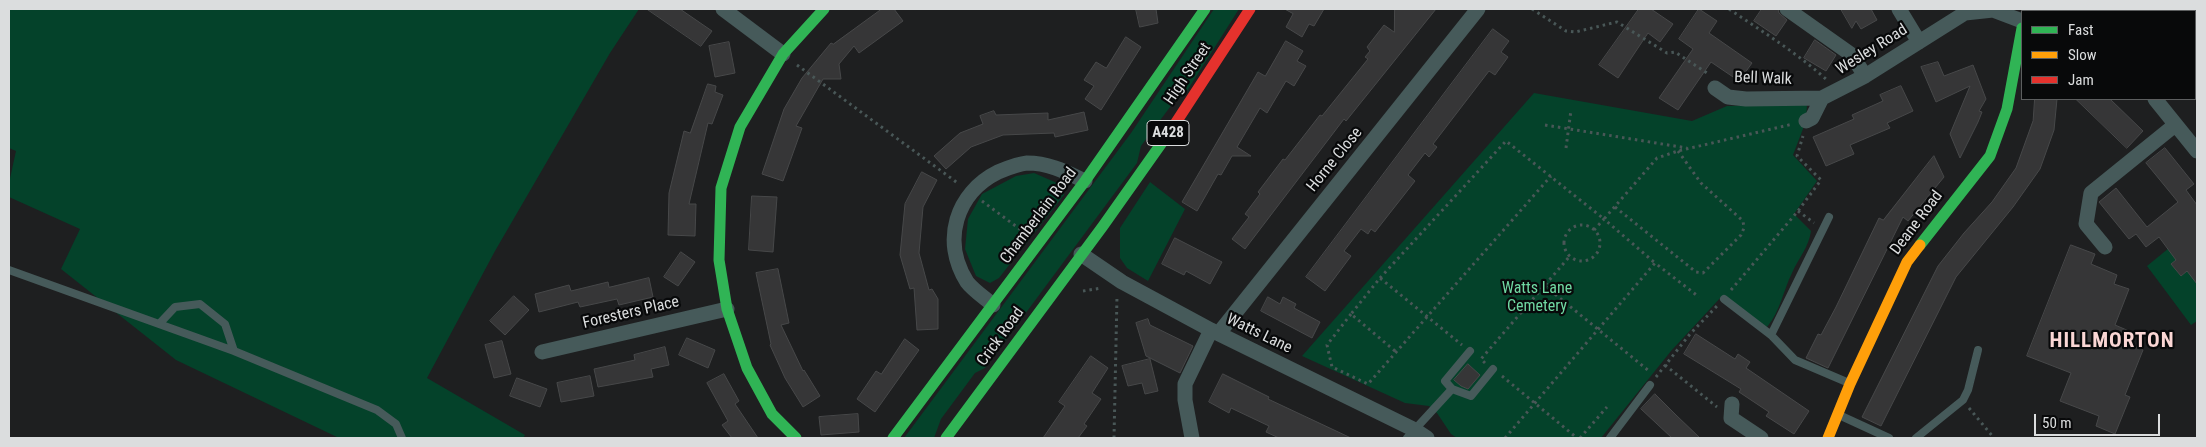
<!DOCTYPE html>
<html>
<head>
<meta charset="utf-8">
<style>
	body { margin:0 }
	#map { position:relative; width:2206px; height:447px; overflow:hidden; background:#1e1f20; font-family:"Roboto Condensed",sans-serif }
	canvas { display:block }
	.frame { position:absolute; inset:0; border:10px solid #dbddde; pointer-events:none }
	.legend { position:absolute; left:2021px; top:10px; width:175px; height:90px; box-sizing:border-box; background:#08090a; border:1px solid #5c5e5f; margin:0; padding:6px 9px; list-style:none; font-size:15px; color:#dbddde }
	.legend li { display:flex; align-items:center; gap:10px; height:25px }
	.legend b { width:25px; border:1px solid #5c5e5f }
	.scale { position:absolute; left:2034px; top:414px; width:126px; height:22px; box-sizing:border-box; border:2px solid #dbddde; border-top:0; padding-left:6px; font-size:15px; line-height:18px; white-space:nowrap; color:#dbddde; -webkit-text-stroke:4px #08090a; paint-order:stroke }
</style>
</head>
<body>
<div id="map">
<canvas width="2206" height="447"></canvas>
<div class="frame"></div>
<ul class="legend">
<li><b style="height:6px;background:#30b455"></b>Fast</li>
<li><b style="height:6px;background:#ff9f0a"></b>Slow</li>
<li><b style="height:6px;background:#e5322d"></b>Jam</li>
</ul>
<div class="scale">50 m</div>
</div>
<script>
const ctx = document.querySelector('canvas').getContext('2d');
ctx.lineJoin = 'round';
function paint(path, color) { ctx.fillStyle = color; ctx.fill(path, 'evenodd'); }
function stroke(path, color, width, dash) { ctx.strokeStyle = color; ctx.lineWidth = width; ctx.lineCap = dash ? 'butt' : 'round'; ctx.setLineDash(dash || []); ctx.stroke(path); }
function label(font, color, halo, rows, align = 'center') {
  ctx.font = font + ' "Roboto Condensed",sans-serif'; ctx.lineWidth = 4.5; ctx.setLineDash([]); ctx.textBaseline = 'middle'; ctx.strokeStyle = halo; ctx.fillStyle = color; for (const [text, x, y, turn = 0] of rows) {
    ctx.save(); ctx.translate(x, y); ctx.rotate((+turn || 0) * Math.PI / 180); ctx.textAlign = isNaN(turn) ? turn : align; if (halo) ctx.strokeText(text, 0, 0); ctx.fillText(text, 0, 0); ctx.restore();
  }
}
paint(new Path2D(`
	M9,9H639L610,53L495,251L427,378L525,435L523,438H339L176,360L61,269L80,229L9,197V183L16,151L9,148Z
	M1214,9H1239L1187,91L1173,103L1141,146L1137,163L985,368L975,373L941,419L934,438H904L1131,133Z
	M1534,93L1692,121L1727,106L1807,104L1806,121L1793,155L1817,181L1794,214L1811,231C1809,247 1798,259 1792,273C1783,291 1780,312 1767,327L1722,296L1671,351L1601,438H1457L1451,434L1437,413L1429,406L1405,403L1302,356Z
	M1034,173L1064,186V195L999,278L990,283L976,276L965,249L968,219L982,194L1016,176Z
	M1150,182L1185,209L1148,281L1127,268L1120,258V228Z
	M2196,226L2197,234L2181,246L2185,253L2171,264L2181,276L2195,265L2197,268V280L2195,281L2197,284V321L2191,325L2147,266Z`), '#04422a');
const building = new Path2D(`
	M647,9H680L712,31L701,46Z
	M882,9H894L903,21L859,53L854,46L839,64L841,79H823L796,126L802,128L783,181L762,174L784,109L802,78L831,43L833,44Z
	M1136,9H1156L1158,23L1140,27Z
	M1285,9H1324L1314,26L1309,24L1302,37L1286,27L1293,14Z
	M1395,9H1436L1346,121L1344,119L1245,249L1232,239L1249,217L1245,214L1260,194L1258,192L1283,159L1285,160L1320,115L1322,116L1368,59L1365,57L1370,51L1367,47L1384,25L1394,32Z
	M1639,9H1651L1673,24L1660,42L1648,33L1618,78L1599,65Z
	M1699,9L1717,21L1709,33L1752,63L1739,81L1711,62L1678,110L1659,98L1693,49L1679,39Z
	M1762,9H1778L1779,13L1787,20L1776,36L1754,21Z
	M1841,9H1871L1877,20L1861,29L1856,21L1852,28Z
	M1493,29L1509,41L1501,52L1508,57L1495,75L1489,71L1433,144L1437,147L1429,157L1425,153L1408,175L1415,181L1375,232L1371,229L1368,234L1361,229L1344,251L1351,256L1325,291L1306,277Z
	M1126,37L1141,47L1101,110L1085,99L1094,86L1084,80L1096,62L1106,68Z
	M1815,40L1836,55L1826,71L1804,58Z
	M1286,41L1303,51L1297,61L1306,66L1294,86L1286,81L1267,113L1260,108L1237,147L1251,156H1232L1221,175L1218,174L1197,211L1182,202L1258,72L1265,76Z
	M729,42L735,73L715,77L709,46Z
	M1938,62L1944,76L1973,65L1986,99L1979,111L1982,112L1978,122L1960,158L1950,134L1970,86L1936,102L1921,67Z
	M708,84L716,86L715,92L723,95L712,124L708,123L689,204H696L695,236L668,235L669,193L684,131L690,133Z
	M1901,86L1913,111L1887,123L1890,128L1850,145L1854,154L1826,166L1813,137L1854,119L1852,115L1883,101L1880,95Z
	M2035,99H2057L2054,130L2040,169L2013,207L1956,277L1881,426L1862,417L1938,266L1964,233L1992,202L2016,168L2033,121Z
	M2076,99H2110L2143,131L2127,148Z
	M994,111L996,115L1048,113V120L1084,112L1088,130L1055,137L1054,133L1003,135L971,147L946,169L934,156L960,133L983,124L980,116Z
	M2165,148L2194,184L2186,190L2197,205V284L2187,271L2181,276L2171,264L2176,260L2159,237L2146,247L2136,234L2129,239L2099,202L2116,188L2147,227L2178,202L2146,163Z
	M1934,156L1944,177L1908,221L1903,217L1828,368L1806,358L1818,334L1821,335L1836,307L1879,218L1883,220Z
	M922,172L937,180L923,207L919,253L929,290L932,289L938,299V329L917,330L914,288L910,289L900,255L905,204Z
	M752,196L777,197L773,252L749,250Z
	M1175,238L1222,262L1210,284L1186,271L1184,275L1162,264Z
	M2071,245L2095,254L2091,264L2117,275L2114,284L2129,289L2115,325L2129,331L2125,342L2143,350L2125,395L2130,397L2115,434L2096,426L2099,416L2060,401L2071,373L2027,356Z
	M681,252L695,262L678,286L664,277Z
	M778,269L789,323L781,325L803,371L804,370L820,396L803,407L785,378L770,345L771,344L756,273Z
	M649,278L653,297L619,305L617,299L580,307L578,302L539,312L535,294L569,285L571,291L608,282L609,287Z
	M514,296L529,310L505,335L490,321Z
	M1268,297L1280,304L1283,297L1296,304L1294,308L1320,322L1312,338L1261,311Z
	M1148,319L1150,325L1193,346L1180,373L1146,356L1136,323Z
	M1696,334L1735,359L1738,354L1750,362L1746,368L1809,411L1794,434L1766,416L1769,412L1739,392L1741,389L1684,354Z
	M687,338L715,350L708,368L679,355Z
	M905,339L919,350L875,412L857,399L876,371L881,374Z
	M502,341L511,374L494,378L485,345Z
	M665,347L669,365L651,369L653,377L598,387L594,369L635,360L634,355Z
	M1091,356L1108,368L1092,393L1101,399L1084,424L1087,426L1078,438H1043L1065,406L1059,402Z
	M1150,359L1158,391L1145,394L1142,383L1128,386L1122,366Z
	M1468,364L1480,375L1468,389L1461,386L1454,380Z
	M724,374L739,401L735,404L758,438H732L722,425L728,421L707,383Z
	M1223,374L1269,397L1268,399L1351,438H1279L1266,432L1269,426L1231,408L1229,413L1209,402Z
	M590,376L594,396L561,402L557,383Z
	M517,378L547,389L540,407L510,396Z
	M1655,394L1676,415L1700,438H1672L1641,409Z
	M858,414L859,432L821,435L819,417Z`);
paint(building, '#363637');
stroke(building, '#474849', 1);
stroke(new Path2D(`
	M1532,9L1566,31L1575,32L1617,22L1667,53L1675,52L1710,75
	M1729,9C1763,32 1797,53 1827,80
	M797,65L959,184
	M1545,125L1687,148
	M1566,148L1571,110
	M982,201L1025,233
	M1615,207L1696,272L1703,273L1741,235L1744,228L1743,221L1701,183L1678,151
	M1798,211L1814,223
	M1564 243a18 18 0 1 1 36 0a18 18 0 1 1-36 0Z
	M1594,230L1604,219L1655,263
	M1380,278L1506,141L1604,219L1657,158L1678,151L1793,124
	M1545,286L1649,371
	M1731,290L1798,211L1821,180L1797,156L1803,136
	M1083,291L1102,288
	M1351,314L1327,345L1332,367L1368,384L1551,176
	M1395,351L1351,314L1380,278L1462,345
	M1485,363L1481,359L1570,256
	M1665,365L1717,407
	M1502,376L1577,438
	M1656,377L1690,334L1717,306
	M1969,408L1994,438
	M1114,438L1117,296
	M1505,438L1655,263L1699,297
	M1580,438L1607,407`), '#495757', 3, [2.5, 4]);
stroke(new Path2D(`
	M9,270L234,351L377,410L396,424L402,438
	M1724,299L1771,335L1795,360L1849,383
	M160,323L175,307L200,304L225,324L234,351
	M1771,335L1829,217
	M1470,351L1445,381L1452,389L1471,396L1493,369
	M1839,415L1889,438
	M1407,438L1452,389
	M1610,438L1650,385
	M1916,438L1963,400L1968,390L1978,350`), '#465a5a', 8);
stroke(new Path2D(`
	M723,9L783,54
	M1787,9L1852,55L1865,76
	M1899,9L1919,42
	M2128,11V9
	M1715,88L1728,97L1746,99L1822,98
	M2155,99L2197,151
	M1806,121L1812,118L1822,98L1865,76L1965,13L1993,10L2022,21
	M2105,247L2086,224L2091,193L2175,125
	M1081,254L1122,282L1211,330L1415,430L1427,438
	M993,305C985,298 973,290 967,282C941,241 956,193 998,172C1008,168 1017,164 1027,163C1049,163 1066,172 1085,181
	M1219,333L1478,9
	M542,352L727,309
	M1732,404L1731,418L1761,438
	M1192,438L1185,400V384L1211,330`), '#465a5a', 15);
stroke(new Path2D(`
	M1920,245L1990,156L2007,109L2022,28
	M796,438L772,414L747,368L727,309L719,260L721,188L740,127L783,54L824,9
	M893,438L1085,181L1205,9
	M946,438L1103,226L1173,127`), '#30b455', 11);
stroke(new Path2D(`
	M1828,438L1850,384L1907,262L1920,245`), '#ff9f0a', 11);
stroke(new Path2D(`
	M1173,127L1250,9`), '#e5322d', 11);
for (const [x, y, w] of [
	[1168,133,42]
]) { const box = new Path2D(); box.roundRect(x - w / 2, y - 12.5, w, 25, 4); ctx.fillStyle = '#08090a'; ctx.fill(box); stroke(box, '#dbddde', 1); }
label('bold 15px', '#dbddde', null, [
	["A428",1168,133]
]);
label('16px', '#dbddde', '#08090a', [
	["Wesley Road",1872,50,-32],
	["High Street",1188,74,-56],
	["Bell Walk",1763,79,2],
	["Horne Close",1335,160,-51],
	["Chamberlain Road",1039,216,-53],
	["Deane Road",1917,223,-53],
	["Foresters Place",631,313,-13],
	["Watts Lane",1259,334,26],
	["Crick Road",1001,337,-54]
]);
label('16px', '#70d9a3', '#08090a', [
	["Watts Lane",1537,289],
	["Cemetery",1537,307]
]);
ctx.letterSpacing = '1px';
label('bold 21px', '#fad6d4', '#08090a', [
	["HILLMORTON",2112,342]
]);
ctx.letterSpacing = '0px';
</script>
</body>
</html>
